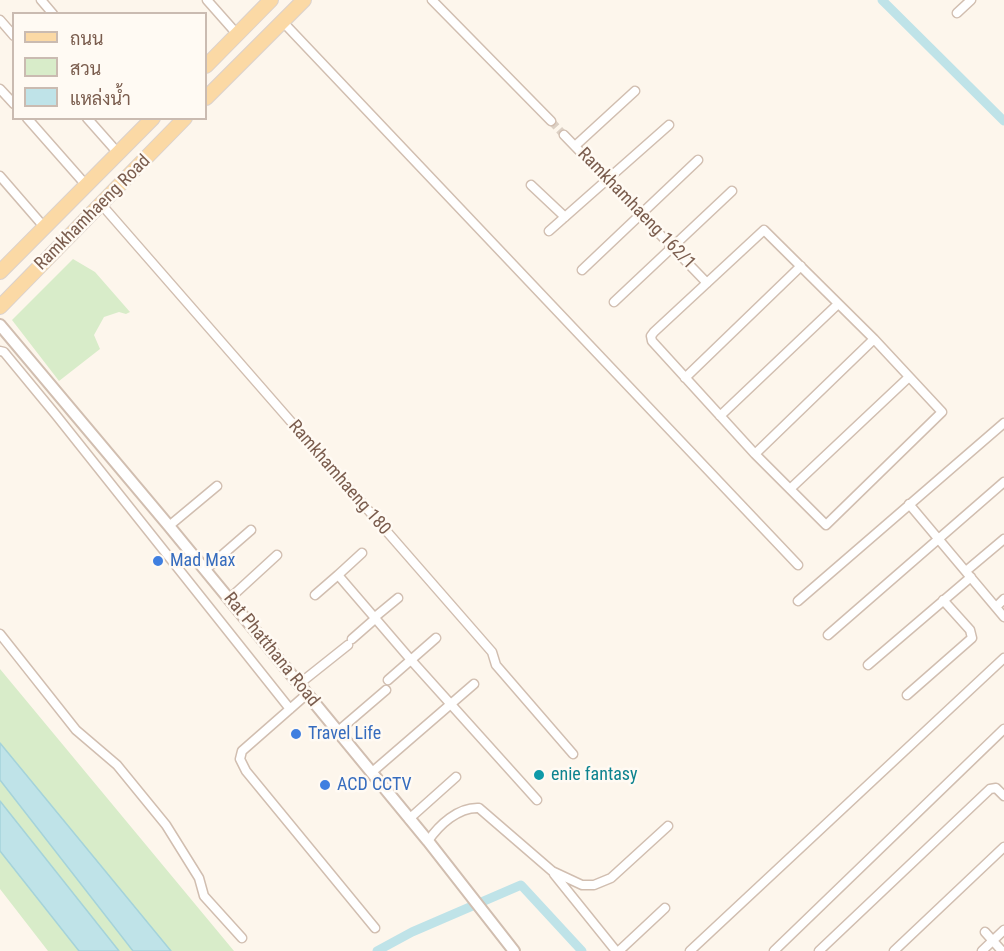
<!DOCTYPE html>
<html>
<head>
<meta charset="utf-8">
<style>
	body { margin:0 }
	#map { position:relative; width:1004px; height:951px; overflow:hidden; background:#fdf6ec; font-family:"Roboto Condensed",Sarabun,sans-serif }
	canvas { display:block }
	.legend { position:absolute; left:12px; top:12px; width:195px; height:108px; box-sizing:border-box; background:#fffaf3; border:2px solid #cabbb1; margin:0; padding:8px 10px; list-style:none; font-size:18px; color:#7a5c4d }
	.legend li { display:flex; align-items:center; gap:12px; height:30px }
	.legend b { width:30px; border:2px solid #cabbb1 }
</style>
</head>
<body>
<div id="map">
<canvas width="1004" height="951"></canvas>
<ul class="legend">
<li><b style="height:8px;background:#fbd9a5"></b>ถนน</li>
<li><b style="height:16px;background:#d8ecc9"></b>สวน</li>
<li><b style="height:16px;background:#bfe3e8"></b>แหล่งน้ำ</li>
</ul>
</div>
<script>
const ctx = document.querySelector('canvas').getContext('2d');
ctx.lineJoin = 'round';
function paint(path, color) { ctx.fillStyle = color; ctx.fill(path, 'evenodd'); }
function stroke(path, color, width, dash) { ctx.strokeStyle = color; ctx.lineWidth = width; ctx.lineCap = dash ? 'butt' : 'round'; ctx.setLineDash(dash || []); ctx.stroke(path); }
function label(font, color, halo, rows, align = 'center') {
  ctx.font = font + ' "Roboto Condensed",sans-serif'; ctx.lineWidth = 5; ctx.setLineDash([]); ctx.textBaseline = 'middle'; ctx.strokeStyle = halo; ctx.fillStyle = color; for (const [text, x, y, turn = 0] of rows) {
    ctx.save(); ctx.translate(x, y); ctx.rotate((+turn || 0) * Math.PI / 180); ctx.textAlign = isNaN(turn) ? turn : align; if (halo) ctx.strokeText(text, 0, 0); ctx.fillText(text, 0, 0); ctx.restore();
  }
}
paint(new Path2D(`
	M73,259L95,272L130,312L126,314L119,312L104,317L94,335L100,349L59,381L12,320Z
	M0,669L234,951H171L0,743Z
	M0,780L133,951H119L0,801Z
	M0,851L79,951H48L0,889Z`), '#d8ecc9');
const water = new Path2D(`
	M0,743L171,951H133L0,780Z
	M0,801L119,951H79L0,851Z`);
paint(water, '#bfe3e8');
stroke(water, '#a5d3da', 1.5);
stroke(new Path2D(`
	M882,0L1004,121
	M377,951L412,932L521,885L582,951`), '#bfe3e8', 9);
stroke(new Path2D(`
	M551,121L564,135`), '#dcd0c4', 8, [8, 4]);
const minor = new Path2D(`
	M41,0L53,14
	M207,0L237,34
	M432,0L551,121
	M957,13L971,0
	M0,20L14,36
	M282,21L798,565
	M0,89L14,104
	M27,118L86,185
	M87,118L118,153
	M564,135L707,283
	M575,146L635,91
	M0,176L45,228
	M531,185L565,217
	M101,204L492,652L496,665L573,754
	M764,230L874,339L942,412L826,525L755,454L652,341L651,336L654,332Z
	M549,231L669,125
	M582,270L698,160
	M614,302L732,191
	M0,351L4,352L56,415L290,709
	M685,378L801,266
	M720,416L838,304
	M755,454L874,339
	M790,489L909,377
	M909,504L1004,617
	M169,526L217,486
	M362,553L338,575L411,660L537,800
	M205,570L251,530
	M966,571L1004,539
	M315,595L338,575
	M229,599L277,555
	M798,601L1004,423
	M996,607L1004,599
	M375,617L398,598
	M0,634L76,730L117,765L166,825L199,878L204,896L242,938
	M828,635L1004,482
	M352,639L376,618
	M868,665L971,577
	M388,680L436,638
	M299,684L348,645
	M307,694L242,751L240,759L246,771L375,928
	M907,695L972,638L970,630L943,600
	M337,732L386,690
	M371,773L474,684
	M409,819L456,777
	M428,841C439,825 458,807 479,808L552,871L582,885H594L611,878L668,826
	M554,874L616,951
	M985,932L1002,951
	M619,951L665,908
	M690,951L1004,658
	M774,951L1004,729
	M819,951L990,789L996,788L1004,796
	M894,951L1004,847
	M982,951L1004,930`);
const tertiary = new Path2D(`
	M0,325L169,526L428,841L514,951`);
const primary = new Path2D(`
	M206,66L271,0
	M206,98L304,0
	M0,272L153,118
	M0,307L185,118`);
stroke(minor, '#d1beb0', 11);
stroke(tertiary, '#d1beb0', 14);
stroke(primary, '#dad1cd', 16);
stroke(minor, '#fff', 8);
stroke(tertiary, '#fff', 10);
stroke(primary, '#fbd9a5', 14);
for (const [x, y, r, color] of [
	[158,561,6,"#3f7fe0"],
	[296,734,6,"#3f7fe0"],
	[539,775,6,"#0f9aa8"],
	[325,785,6,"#3f7fe0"]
]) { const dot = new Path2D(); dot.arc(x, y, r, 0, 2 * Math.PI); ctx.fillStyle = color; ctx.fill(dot); stroke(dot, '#fffaf3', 2); }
label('18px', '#7a5c4d', '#fffaf3', [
	["Ramkhamhaeng 162/1",636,209,46],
	["Ramkhamhaeng Road",93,213,-45],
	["Ramkhamhaeng 180",339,478,49],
	["Rat Phatthana Road",271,650,51]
]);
label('18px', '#366cbe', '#fffaf3', [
	["Mad Max",170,561],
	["Travel Life",308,734],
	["ACD CCTV",337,785]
], 'left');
label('18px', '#0d838f', '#fffaf3', [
	["enie fantasy",551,775]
], 'left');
</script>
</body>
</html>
